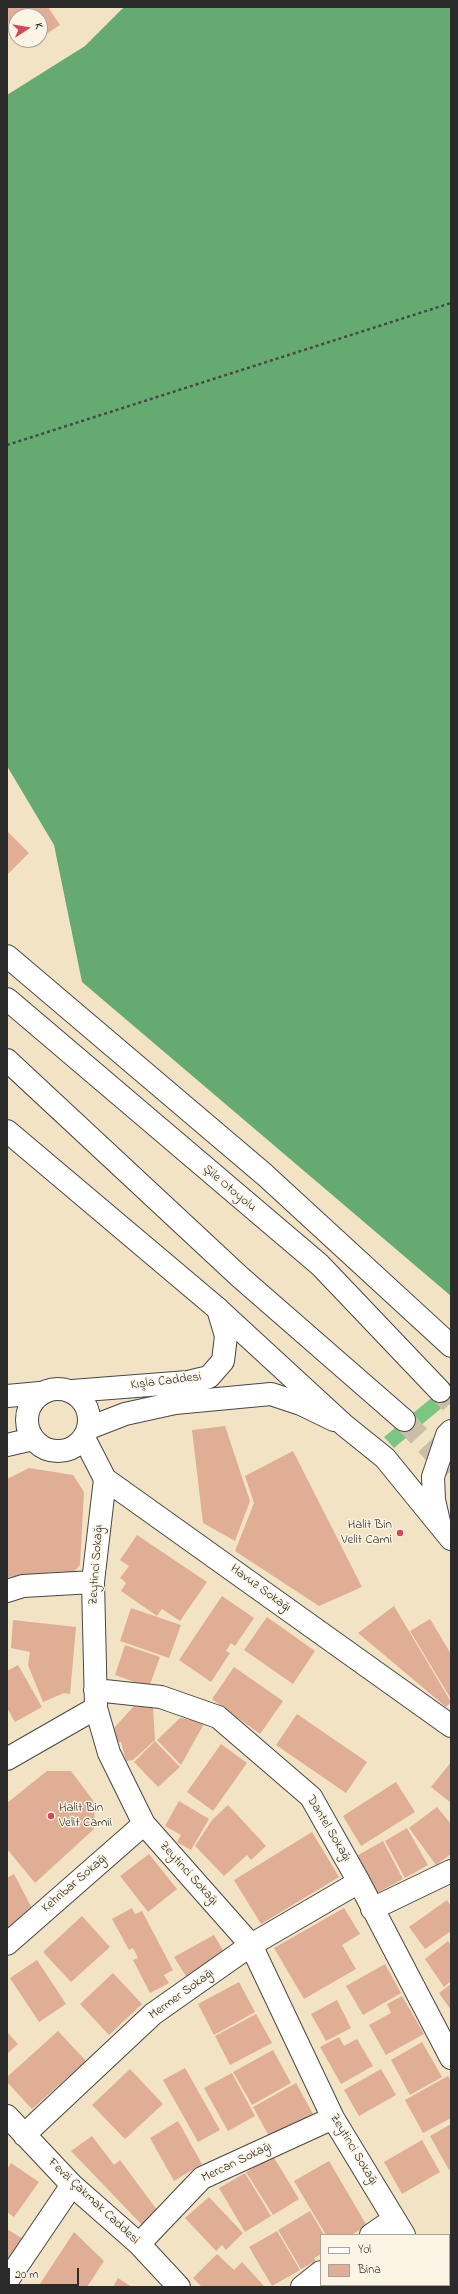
<!DOCTYPE html>
<html>
<head>
<meta charset="utf-8">
<style>
	body { margin:0 }
	#map { position:relative; width:458px; height:2294px; overflow:hidden; background:#f2e3c5; font-family:"Indie Flower",sans-serif }
	canvas { display:block }
	.frame { position:absolute; inset:0; border:8px solid #2b2b2b; pointer-events:none }
	.legend { position:absolute; left:320px; top:2234px; width:130px; height:52px; box-sizing:border-box; background:#fcf5e5; border:1px solid #a8a49b; margin:0; padding:5px 7px; list-style:none; font-size:12px; color:#2b2b2b }
	.legend li { display:flex; align-items:center; gap:8px; height:20px }
	.legend b { width:20px; border:1px solid #a8a49b }
	.north { position:absolute; left:8px; top:8px; width:40px; height:40px; box-sizing:border-box; background:#fcf5e5; border:1px solid #a8a49b; border-radius:50%; rotate:78deg; font-size:11px; font-weight:700; line-height:16px; text-align:center; color:#2b2b2b }
	.north::after { content:''; display:block; margin:auto; width:14px; height:18px; background:#d1495b; clip-path:polygon(50% 0,100% 100%,50% 72%,0 100%) }
	.scale { position:absolute; left:8px; top:2268px; width:71px; height:18px; box-sizing:border-box; border:2px solid #2b2b2b; border-top:0; padding-left:5px; font-size:12px; line-height:14px; white-space:nowrap; color:#2b2b2b; -webkit-text-stroke:3px #fcf5e5; paint-order:stroke }
</style>
</head>
<body>
<div id="map">
<canvas width="458" height="2294"></canvas>
<div class="frame"></div>
<ul class="legend">
<li><b style="height:5px;background:#fff"></b>Yol</li>
<li><b style="height:11px;background:#e0ae94"></b>Bina</li>
</ul>
<div class="north">K</div>
<div class="scale">20 m</div>
</div>
<script>
const ctx = document.querySelector('canvas').getContext('2d');
ctx.lineJoin = 'round';
function paint(path, color) { ctx.fillStyle = color; ctx.fill(path, 'evenodd'); }
function stroke(path, color, width, dash) { ctx.strokeStyle = color; ctx.lineWidth = width; ctx.lineCap = dash ? 'butt' : 'round'; ctx.setLineDash(dash || []); ctx.stroke(path); }
function label(font, color, halo, rows, align = 'center') {
  ctx.font = font + ' "Indie Flower",sans-serif'; ctx.lineWidth = 3; ctx.setLineDash([]); ctx.textBaseline = 'middle'; ctx.strokeStyle = halo; ctx.fillStyle = color; for (const [text, x, y, turn = 0] of rows) {
    ctx.save(); ctx.translate(x, y); ctx.rotate((+turn || 0) * Math.PI / 180); ctx.textAlign = isNaN(turn) ? turn : align; if (halo) ctx.strokeText(text, 0, 0); ctx.fillText(text, 0, 0); ctx.restore();
  }
}
paint(new Path2D(`
	M451,1382V1400L394,1448L384,1437Z`), '#7cc683');
paint(new Path2D(`
	M124,7H451V1296L82,982L54,845L7,766V95L85,46Z`), '#65ab71');
paint(new Path2D(`
	M7,7H48L60,25L40,38V16H16V34L7,20Z
	M20,40H37L25,48Z
	M7,831L29,853L7,875Z
	M225,1426L250,1501L235,1541L203,1523L192,1430Z
	M293,1451L362,1587L319,1606L235,1551L254,1503L245,1476Z
	M29,1468L73,1475L84,1492L80,1565L73,1573L8,1577L7,1479Z
	M137,1535L207,1582L180,1621L162,1609L157,1616L121,1591L126,1583L120,1578L129,1566L120,1560Z
	M222,1596L254,1618L235,1646L231,1643L226,1651L230,1653L211,1682L179,1660Z
	M394,1606L451,1702L446,1707L358,1633Z
	M131,1608L181,1625L169,1658L120,1641Z
	M267,1617L315,1651L293,1684L244,1650Z
	M430,1619L451,1654V1699L410,1631Z
	M13,1620L76,1627L70,1694L64,1693L43,1702L28,1665L30,1652L11,1648Z
	M125,1645L160,1657L149,1687L115,1675Z
	M18,1665L42,1707L15,1722L7,1708V1671Z
	M234,1667L283,1701L260,1734L212,1699Z
	M134,1706L153,1708L155,1740L133,1760L126,1761L121,1742H116L114,1728Z
	M297,1714L367,1762L346,1793L276,1745Z
	M180,1718L205,1722L181,1765L157,1740Z
	M155,1741L180,1767L158,1787L134,1762Z
	M221,1744L247,1763L213,1811L187,1792Z
	M451,1762V1803L431,1787Z
	M47,1771H71L95,1803L94,1829L35,1883L7,1849V1803Z
	M396,1782L415,1812L361,1846L343,1816Z
	M179,1801L209,1819L191,1850L177,1842L181,1835L165,1826Z
	M228,1805L266,1846L251,1860L247,1855L224,1876L195,1846L212,1820Z
	M437,1807L451,1824V1854L436,1865L409,1828Z
	M407,1828L428,1865L405,1878L385,1841Z
	M312,1832L339,1877L261,1924L234,1880Z
	M383,1841L403,1879L375,1894L355,1857Z
	M149,1854L177,1889L148,1912L120,1876Z
	M14,1874L35,1914L7,1929V1878Z
	M447,1900L451,1906V1931L425,1949L409,1927Z
	M132,1908L135,1914L142,1911L173,1970L164,1975L169,1983L150,1993L133,1960L138,1958L133,1948L129,1950L112,1919Z
	M344,1908L360,1934L342,1945L356,1969L304,1999L274,1948Z
	M82,1916L110,1947L71,1982L43,1952Z
	M214,1935L228,1959L189,1981L174,1957Z
	M448,1941L451,1945V1981L444,1987L425,1959Z
	M37,1960L66,2004L39,2022L10,1978Z
	M385,1964L401,1993L363,2015L346,1986Z
	M113,1973L142,2004L109,2035L80,2004Z
	M239,1982L255,2012L214,2035L198,2004Z
	M451,1984V2010L439,1993Z
	M402,1996L424,2034L386,2055L369,2025L391,2013L387,2004Z
	M337,2000L351,2028L326,2041L311,2014Z
	M256,2014L272,2043L230,2065L215,2036Z
	M58,2031L86,2061L32,2109L7,2082V2077Z
	M7,2032L18,2044L7,2054Z
	M339,2037L344,2046L357,2039L373,2066L341,2084L320,2047Z
	M422,2042L442,2077L410,2095L391,2060Z
	M273,2050L291,2083L252,2105L233,2072Z
	M185,2068L220,2130L198,2142L163,2080Z
	M130,2069L163,2104L125,2139L92,2105Z
	M381,2069L396,2095L359,2116L344,2090Z
	M232,2073L255,2116L228,2131L204,2088Z
	M448,2076L451,2081V2118L423,2133L405,2100Z
	M296,2083L313,2114L270,2138L253,2107Z
	M178,2121L202,2164L174,2181L150,2138Z
	M451,2124V2169L449,2170L430,2136Z
	M92,2136L114,2165L120,2160L157,2210L142,2225L71,2151Z
	M422,2140L440,2172L402,2194L384,2162Z
	M273,2156L299,2199L273,2215L246,2172Z
	M329,2161L367,2226L351,2235H326L294,2181Z
	M11,2163L39,2182L14,2217L7,2212V2169Z
	M245,2173L271,2216L245,2232L219,2188Z
	M209,2197L243,2233L226,2250L222,2245L216,2251L185,2218Z
	M310,2211L324,2235H321V2254L314,2258L316,2261L301,2269L278,2230Z
	M7,2229L23,2239L7,2263Z
	M277,2231L300,2270L272,2286L249,2247Z
	M74,2232L104,2261L87,2287H38Z
	M217,2254L234,2270L242,2262L265,2287H202L193,2278Z
	M118,2278L132,2287H113Z
	M348,2285H385L387,2287H346Z`), '#e0ae94');
stroke(new Path2D(`
	M440,1391L451,1403
	M404,1420L451,1471`), '#cabea6', 22, [22, 11]);
const minor = new Path2D(`
	M27 1420a31 31 0 1 1 62 0a31 31 0 1 1-62 0Z
	M72,1391L188,1382L209,1377L223,1361L226,1336L218,1309
	M7,1396L40,1393
	M89,1428L125,1414L175,1403L271,1394L301,1404L334,1420
	M84,1438L105,1479L451,1726
	M7,1445L33,1439
	M105,1479L93,1582L96,1708L109,1753L144,1824L251,1945L333,2118L404,2235
	M7,1591L23,1586L93,1582
	M95,1690L161,1697L218,1717L311,1797L359,1882L451,2058
	M7,1759L96,1708
	M372,1909L451,1871
	M7,1944L144,1824
	M7,2116L72,2185L139,2244L179,2287
	M24,2135L153,2014L251,1945L359,1882
	M371,2235L394,2219
	M139,2244L202,2178L333,2118
	M7,2281L72,2185
	M434,2285L435,2287
	M302,2287L321,2272`);
const highway = new Path2D(`
	M7,956L265,1175L451,1346
	M7,999L320,1265L440,1391
	M7,1060L240,1277L404,1420
	M7,1131L218,1309L344,1425L385,1458L451,1539
	M439,1522L434,1500L433,1477L447,1435L451,1431`);
stroke(minor, '#494742', 24);
stroke(highway, '#494742', 24);
stroke(new Path2D(`
	M7,445L451,303`), '#494742', 2.5, [3, 3]);
stroke(minor, '#fff', 22);
stroke(highway, '#fff', 22);
for (const [x, y, r, color] of [
	[400,1533,4,"#d1495b"],
	[51,1816,4,"#d1495b"]
]) { const dot = new Path2D(); dot.arc(x, y, r, 0, 2 * Math.PI); ctx.fillStyle = color; ctx.fill(dot); stroke(dot, '#fcf5e5', 1.5); }
label('13px', '#2b2b2b', '#fcf5e5', [
	["Şile Otoyolu",229,1189,40],
	["Kışla Caddesi",166,1382,-7],
	["Zeytinci Sokağı",97,1565,-86],
	["Havuz Sokağı",260,1589,36],
	["Dantel Sokağı",328,1829,59],
	["Zeytinci Sokağı",188,1874,48],
	["Kehribar Sokağı",75,1884,-41],
	["Mermer Sokağı",182,1995,-36],
	["Zeytinci Sokağı",353,2150,59],
	["Mercan Sokağı",237,2163,-26],
	["Fevzi Çakmak Caddesi",93,2202,43]
]);
label('13px', '#2b2b2b', '#fcf5e5', [
	["Halit Bin",392,1526],
	["Velit Cami",392,1541],
	["Halit Bin",59,1809,"left"],
	["Velit Camii",59,1824,"left"]
], 'right');
</script>
</body>
</html>
